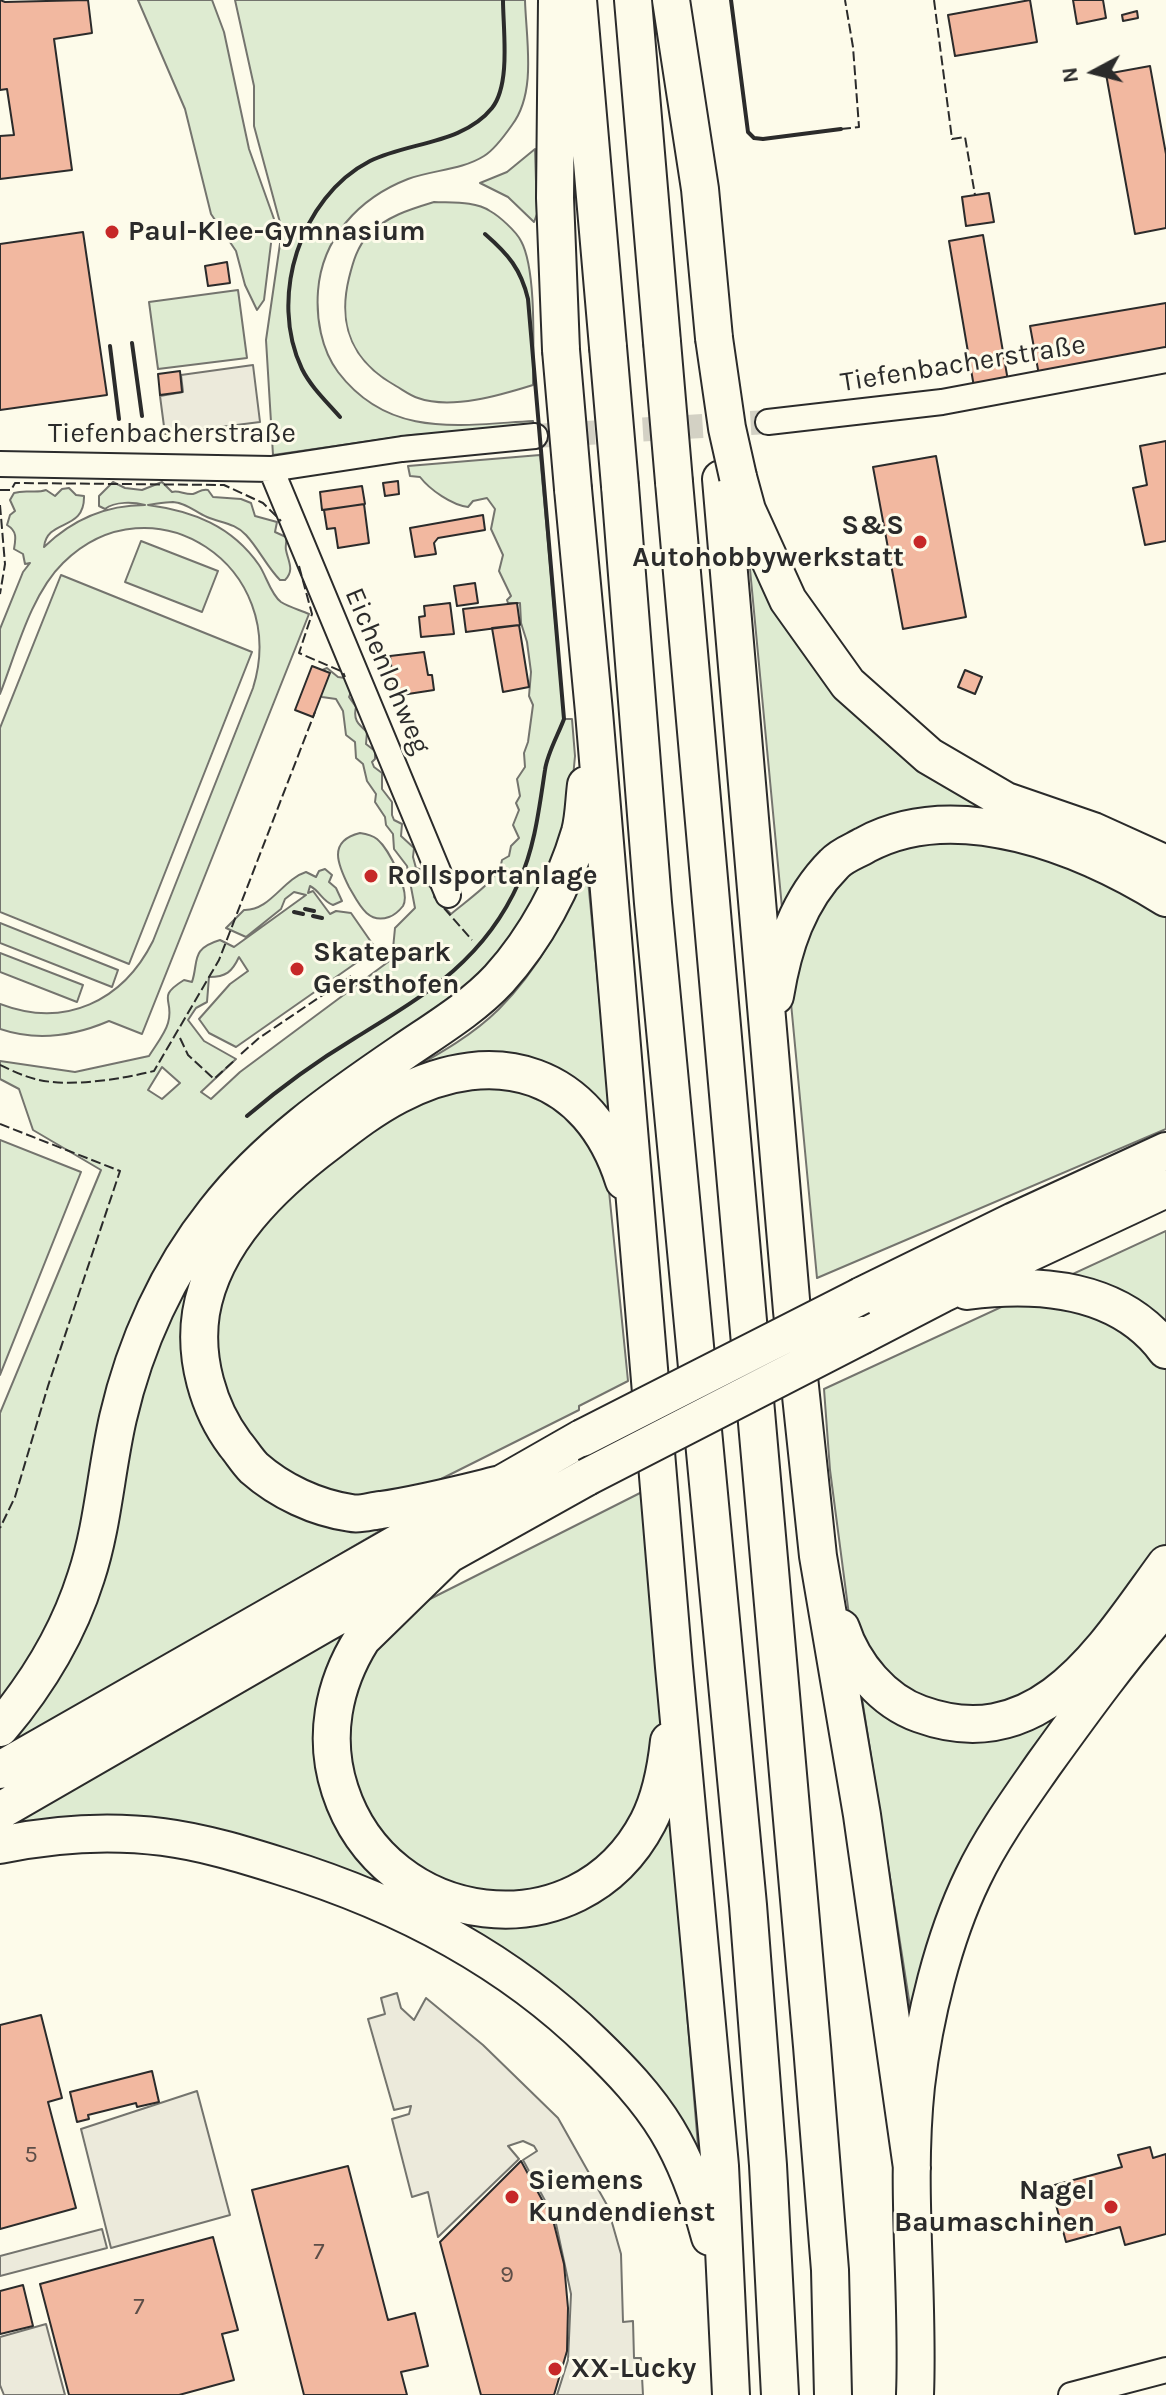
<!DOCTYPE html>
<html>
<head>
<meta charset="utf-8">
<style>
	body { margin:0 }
	#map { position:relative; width:1166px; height:2395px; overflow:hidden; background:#fdfbea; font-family:Karla,sans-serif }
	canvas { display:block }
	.north { position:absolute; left:1054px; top:32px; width:80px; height:80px; -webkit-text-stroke:6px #fdfbea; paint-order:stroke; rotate:263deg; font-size:22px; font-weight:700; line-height:32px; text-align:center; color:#2b2b2b }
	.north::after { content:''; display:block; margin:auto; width:28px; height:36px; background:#2b2b2b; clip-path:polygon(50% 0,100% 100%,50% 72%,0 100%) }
</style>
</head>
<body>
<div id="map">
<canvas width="1166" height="2395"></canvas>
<div class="north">N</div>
</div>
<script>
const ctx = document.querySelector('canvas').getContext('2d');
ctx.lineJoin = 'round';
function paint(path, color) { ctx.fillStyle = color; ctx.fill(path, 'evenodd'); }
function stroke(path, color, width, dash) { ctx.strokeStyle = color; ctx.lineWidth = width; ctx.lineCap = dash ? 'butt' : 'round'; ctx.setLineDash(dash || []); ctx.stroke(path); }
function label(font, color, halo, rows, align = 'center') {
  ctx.font = font + ' Karla,sans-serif'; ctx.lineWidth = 6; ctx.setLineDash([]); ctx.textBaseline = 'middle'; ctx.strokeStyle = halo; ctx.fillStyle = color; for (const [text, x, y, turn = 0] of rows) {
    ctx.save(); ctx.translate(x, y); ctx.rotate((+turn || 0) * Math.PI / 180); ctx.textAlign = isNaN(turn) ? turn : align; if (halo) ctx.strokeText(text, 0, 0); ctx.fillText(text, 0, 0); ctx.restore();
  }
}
const green = new Path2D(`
	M138,0H212L224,32L249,149L274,219L264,300L257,310L245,285L236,251L211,214L185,109Z
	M235,0H525C526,39 537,92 512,125C505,135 494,150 484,156C462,170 432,170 408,179C359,198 322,238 318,291C316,318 321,349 338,372C389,439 459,425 533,421L534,428L412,435L273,455L266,340L282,230L254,126V86Z
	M535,149L537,214L534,222L508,197L480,183L507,172Z
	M434,202C452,203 475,201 490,211C499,216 516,231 521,241C537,270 533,351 533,385C501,395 451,410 418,398C411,396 403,390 396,386C353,362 337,327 349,278C353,262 357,247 369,234C387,216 411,209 434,202Z
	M238,290L247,358L158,369L149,302Z
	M540,455L564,719H572L575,756L569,821L527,930L171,1254L69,1601L0,1709V1413L101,1170L33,1130L19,1089L0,1079V1061L75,1072L149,1056C155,1046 165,1034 168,1023C175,999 155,998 184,980L192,982C199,961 190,949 220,940L234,947L306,895L294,892L285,899L281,909L246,937L226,928L244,910C270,911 283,879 306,872L316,877L319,871L325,869L332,875L329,882L336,888L342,901L333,905C322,901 320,891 310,886L308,893L313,891L330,914L336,911L351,913L376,949L236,1047L209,1033L199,1019L230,984L248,971L239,957C232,972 226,977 209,977L207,1002L196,1008L188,1020L204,1041L236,1059L201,1092L211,1099L240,1072L392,959L395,928L415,908L407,866L394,849L393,834L386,825L385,817L375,802L376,794L367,781L363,764L356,758L355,742L346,735L343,711L336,699L322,697L317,690L320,671L327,668L338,677L345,678L351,692L349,697L356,707C353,720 358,724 367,732L366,744L375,751V759L372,762L374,767L382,773V789L392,802V815L394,820L402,824L401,836L414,848L413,857L416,868L423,870L424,886H429L434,891V897L451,914C466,901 501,878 502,860L509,856L511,846L519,838L513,825L519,810L516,803L520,796L517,779L525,767L524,753L528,742L533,705L529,696L531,672L527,642L521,623L520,603H508L507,600L511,596L499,571L503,555L491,529L495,509L487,498L473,501L468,507C452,505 430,490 420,477L410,476L408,466ZM162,1067L180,1083L162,1099L148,1090Z
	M113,482L125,488L142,490L162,482L172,492C179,490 185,495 193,494C200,492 200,489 208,490L213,497L241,499L251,503L255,516L277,522L275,532L286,537C287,542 285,546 286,550C288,561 295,570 285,580H280C267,567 259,549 246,535C235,523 221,523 207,517C195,512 187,503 173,502C165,502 156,504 148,505C193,511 232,526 259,565C266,575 271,595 281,602C289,607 300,610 309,614L142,1034L109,1021C74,1036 38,1042 0,1029V1004C65,1029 123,1001 153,941L253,688C291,566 152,475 63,563C31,594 16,653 0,694V629L23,572L30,563L25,564L23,554L14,549C16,538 17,531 7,525L10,515L15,511L10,500L14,493C26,489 35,494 46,490L55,496L62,489L69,488L76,495L84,496C85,532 47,518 44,547C72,520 106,505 145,505C134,502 115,501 105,509L99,506V496Z
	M141,541L218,571L202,612L125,582Z
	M748,548L846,696L1166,878V1129L817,1278Z
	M61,575L252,652L129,964L0,912V728Z
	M360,833C367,834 372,835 377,839C389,849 411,892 403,906C399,911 395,915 389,917C367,925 358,902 349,887C338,865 327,841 360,833Z
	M587,870L611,1118L580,1087L382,1086C421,1063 466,1042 499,1009C538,970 565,919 587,870Z
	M0,923L118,970L112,987L0,943Z
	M0,953L83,985L77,1002L0,972Z
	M489,1080L548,1092L606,1161L628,1381L579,1406V1410L431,1484L380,1497H340L297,1483L253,1450L222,1402L211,1348L216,1303L242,1248L311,1169L404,1105Z
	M0,1140L81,1172L0,1375Z
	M1166,1231V1595L1072,1716L914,2032L849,1615L830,1470L824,1389Z
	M206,1252L193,1303L236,1468L388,1526L0,1753V1747L55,1682L136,1406L163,1324Z
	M642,1492L664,1707L650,1814L573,1888L467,1898L378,1838L353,1790L345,1736L356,1683L384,1636L426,1601Z
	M370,1617L319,1724L388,1883L557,1913L670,1808L700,2170L617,2052L310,1862L0,1827Z`);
paint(green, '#deebd1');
stroke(green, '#74746e', 2);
const parking = new Path2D(`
	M253,365L260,422L165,434L160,396L183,392L181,375Z
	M397,1993L401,2008L414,2020L426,1998L483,2045L558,2118L607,2205L621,2254L623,2322L633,2321L634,2358H641L643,2395H557L568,2360L571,2294L555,2219L523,2160L537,2151L534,2146L523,2141L508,2146L519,2159L438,2237L428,2192L412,2197L392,2119L409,2114L411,2106L394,2110L368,2019L385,2014L381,1998Z
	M197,2091L230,2215L111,2248L81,2129Z
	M102,2229L107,2248L0,2276V2256Z
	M46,2324L65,2395H4L0,2385V2337Z`);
paint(parking, '#eceadb');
stroke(parking, '#74746e', 2);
const building = new Path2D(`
	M0,0L5,2L88,0L92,33L54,39L72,170L0,179V136L14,135L7,89L0,90Z
	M1030,0L1037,42L955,56L948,15Z
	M1073,0H1103L1106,18L1077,24Z
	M1137,11L1138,18L1123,21L1122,15Z
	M1150,66L1166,154V228L1135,234L1106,74Z
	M989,193L994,222L966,226L962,197Z
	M83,232L107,395L0,410V244Z
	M983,235L1008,381L974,387L949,241Z
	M227,262L230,283L208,286L205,266Z
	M1166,303V353L1039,375L1030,326Z
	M180,371L182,392L160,395L158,374Z
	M1166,441V541L1145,545L1133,488L1147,485L1140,446Z
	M936,456L966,617L903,629L873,467Z
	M398,481L399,494L385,496L383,483Z
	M362,486L365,504L322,510L320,492Z
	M364,504L369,543L338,548L335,528L327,529L324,510Z
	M483,515L485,530L438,538L434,543L436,554L415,557L410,528Z
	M475,583L478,603L457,606L454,586Z
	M450,603L454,634L421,637L419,617L425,616L424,606Z
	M517,603L520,625L466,632L463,609Z
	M519,625L529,687L503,692L492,628Z
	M424,652L428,675H432L434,690L395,696L390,656Z
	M312,666L330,673L313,717L295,710Z
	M965,670L982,677L975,694L958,687Z
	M41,2015L62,2098L48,2102L76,2208L0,2229V2025Z
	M152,2071L159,2102L137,2107L136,2103L88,2115L89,2119L77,2122L70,2092Z
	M1150,2147L1153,2158L1166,2154V2234L1125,2245L1120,2227L1066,2242L1051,2186L1122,2167L1118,2155Z
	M521,2161L553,2220L564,2264L568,2308L567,2351L554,2395H481L440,2242Z
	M348,2166L388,2320L415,2313L428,2366L401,2372L407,2395H304L252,2190Z
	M213,2237L238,2330L222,2334L234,2380L179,2395H69L40,2284Z
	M23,2285L33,2326L0,2334V2291Z`);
paint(building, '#f2b8a0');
stroke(building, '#2b2b2b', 2);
stroke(new Path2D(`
	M535,436L768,422`), '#d3d1c4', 24, [24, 12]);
const minor = new Path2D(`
	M768,422L942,402L1166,360
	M0,464L271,469L402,449L535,436
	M271,469L448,895
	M1071,2395L1166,2370`);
const highway = new Path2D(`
	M557,0L555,198L561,350
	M578,0L608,347
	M633,0L662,342
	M671,0L700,189L714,338
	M738,477L747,510L788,600L848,684L929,756L1006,801L1093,831L1166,864
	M721,479L792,1311L818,1556L862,1815L912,2168
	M674,482L812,2046L830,2270L833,2395
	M620,486L653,903L748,1905L768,2165L780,2395
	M573,489L594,712L674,1667L720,2166L731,2395
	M775,996C783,947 798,900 834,864C842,855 855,851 865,845C957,795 1084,847 1166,898
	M967,1291C1038,1282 1120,1288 1166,1350
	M861,1296L1014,1221L1166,1151
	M863,1335L942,1294L1166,1189
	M505,1483C464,1493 423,1504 381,1510C371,1511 360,1515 351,1513C316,1508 280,1491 254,1468C247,1461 241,1451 235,1444C208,1408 194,1358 201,1313C213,1241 273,1184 329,1142C351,1125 373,1108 398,1095C496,1043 590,1073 624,1181
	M450,1553L362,1639C333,1685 323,1738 340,1790C385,1929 578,1956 648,1822C661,1797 666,1769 669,1741
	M841,1628C853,1665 883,1701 920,1714C1041,1758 1105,1647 1166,1564
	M0,1728C38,1683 68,1634 86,1577C103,1526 106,1470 118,1418C135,1344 168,1271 215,1212C266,1146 334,1099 403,1052C435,1030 472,1008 499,979C536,938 564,886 580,832C584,817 584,800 586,785
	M0,1770L582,1438
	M0,1811L324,1624L587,1477
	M0,1845C53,1834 108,1830 163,1837C202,1842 242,1854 280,1866C397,1902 505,1957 593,2043C620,2069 647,2097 667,2130C687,2163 700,2200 710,2237
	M915,2395C919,2292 905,2189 916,2086C924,2018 943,1939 973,1877C992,1837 1019,1800 1044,1764C1083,1710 1122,1656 1166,1606`);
stroke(minor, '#2b2b2b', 28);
stroke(highway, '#2b2b2b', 40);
stroke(minor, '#fdfbea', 24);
stroke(highway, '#fdfbea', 36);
const highwayBridge = new Path2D(`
	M714,338L727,428L738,477
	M662,342L674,482
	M608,347L620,486
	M561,350L573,489
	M582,1438L861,1296
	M587,1477L863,1335`);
stroke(highwayBridge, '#2b2b2b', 40, []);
stroke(highwayBridge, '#fdfbea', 36);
stroke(new Path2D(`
	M934,0L952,139L965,137L975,195
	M841,129L859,127L853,47L845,0
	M0,490H11L15,483L224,485L263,503L281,521
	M0,505L5,564L0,594
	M299,566L312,614L299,653L343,672L345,677
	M444,908L472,940
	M180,1038L188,1055L214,1079L236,1059
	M241,1054L259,1038L351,976
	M0,1065C11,1070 23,1076 35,1079C69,1088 121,1079 154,1071L219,960L315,712
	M0,1124L120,1171L48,1386L15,1497L0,1528`), '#2b2b2b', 2, [10, 4]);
stroke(new Path2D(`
	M731,0L748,132L754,138L763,139L841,129
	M132,343L142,416
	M110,346L119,419
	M340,417C326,401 311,387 302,369C268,298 300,197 370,161C409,142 463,144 492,108C511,84 503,29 503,0
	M305,909L314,911
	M294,912L303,914
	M313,916L322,918
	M247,1116C281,1087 317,1061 355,1038C425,995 484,961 519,882C535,846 539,809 545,770C547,754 558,735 564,719L528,299C521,269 508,254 485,234`), '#2b2b2b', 4);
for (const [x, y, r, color] of [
	[112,232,8,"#c62828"],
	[920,542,8,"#c62828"],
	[371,876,8,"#c62828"],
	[297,969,8,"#c62828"],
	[512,2197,8,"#c62828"],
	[1111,2207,8,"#c62828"],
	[555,2369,8,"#c62828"]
]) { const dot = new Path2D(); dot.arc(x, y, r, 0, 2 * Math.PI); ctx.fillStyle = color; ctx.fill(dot); stroke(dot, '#fdfbea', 3); }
label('24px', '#5d4e48', null, [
	["5",31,2155],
	["7",319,2252],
	["9",507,2275],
	["7",139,2307]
]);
label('bold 28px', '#2b2b2b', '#fdfbea', [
	["Paul-Klee-Gymnasium",128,232],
	["S&S",904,526,"right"],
	["Autohobbywerkstatt",904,558,"right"],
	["Rollsportanlage",387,876],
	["Skatepark",313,953],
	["Gersthofen",313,985],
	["Siemens",528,2181],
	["Kundendienst",528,2213],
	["Nagel",1095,2191,"right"],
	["Baumaschinen",1095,2223,"right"],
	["XX-Lucky",571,2369]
], 'left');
label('28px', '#2b2b2b', '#fdfbea', [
	["Tiefenbacherstraße",963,364,-9],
	["Tiefenbacherstraße",172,434],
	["Eichenlohweg",387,671,67]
]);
</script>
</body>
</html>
